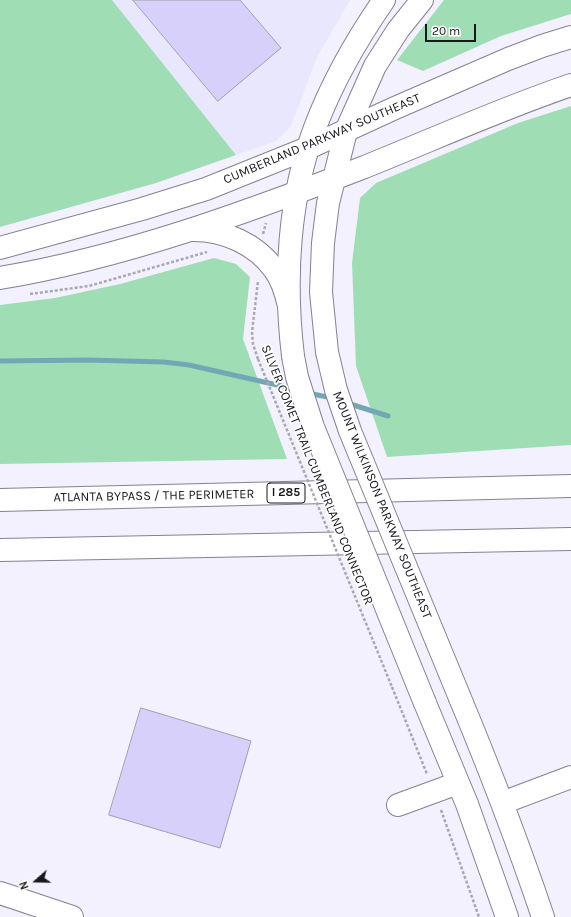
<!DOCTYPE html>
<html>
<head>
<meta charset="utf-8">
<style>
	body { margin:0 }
	#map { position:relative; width:571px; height:917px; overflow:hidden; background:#f2f1fd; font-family:Karla,sans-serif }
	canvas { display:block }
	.north { position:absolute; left:16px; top:861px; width:40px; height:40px; -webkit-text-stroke:3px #fff; paint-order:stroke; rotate:250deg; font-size:11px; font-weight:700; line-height:16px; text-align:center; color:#18171d }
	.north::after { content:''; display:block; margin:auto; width:14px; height:18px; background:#18171d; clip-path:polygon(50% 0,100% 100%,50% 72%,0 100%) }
	.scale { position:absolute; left:425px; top:24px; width:51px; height:18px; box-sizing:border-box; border:2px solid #18171d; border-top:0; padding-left:5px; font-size:12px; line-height:14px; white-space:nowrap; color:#18171d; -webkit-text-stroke:3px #fff; paint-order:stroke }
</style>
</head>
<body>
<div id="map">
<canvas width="571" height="917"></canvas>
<div class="north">N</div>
<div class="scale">20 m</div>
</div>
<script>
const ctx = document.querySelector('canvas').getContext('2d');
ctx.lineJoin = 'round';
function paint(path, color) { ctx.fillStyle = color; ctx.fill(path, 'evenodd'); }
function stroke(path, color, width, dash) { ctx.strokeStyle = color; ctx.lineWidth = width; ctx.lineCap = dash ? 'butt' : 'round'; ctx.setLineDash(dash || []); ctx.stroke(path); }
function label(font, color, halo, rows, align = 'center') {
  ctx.font = font + ' Karla,sans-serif'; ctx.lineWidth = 3.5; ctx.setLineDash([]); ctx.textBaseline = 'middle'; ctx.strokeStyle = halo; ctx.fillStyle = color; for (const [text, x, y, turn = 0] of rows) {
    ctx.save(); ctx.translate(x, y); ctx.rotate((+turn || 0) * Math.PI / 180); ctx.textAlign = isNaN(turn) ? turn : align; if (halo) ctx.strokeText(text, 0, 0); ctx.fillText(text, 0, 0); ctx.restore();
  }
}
paint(new Path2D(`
	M112,0H350L317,57L291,126L276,141L236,155Z`), '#e9e7fe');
paint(new Path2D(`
	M0,0H112L236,155L156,183L0,227Z
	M444,0H571V14L501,36L423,71L397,60Z
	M571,106V445L387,457L356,366L352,263L360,198L376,183L518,123Z
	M214,258L236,264L250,277L243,339L287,459L0,464V305L55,298L120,284Z`), '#9fdeb4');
stroke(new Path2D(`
	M0,361L87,360L164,362L189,365L295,389
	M308,393L332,398
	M347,403L388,416`), '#72a8b6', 5);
const building = new Path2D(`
	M133,0H240L281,48L218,101Z
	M141,708L251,741L220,848L109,815Z`);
paint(building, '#d6d0fb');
stroke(building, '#a09fad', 1);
const minor = new Path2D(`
	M327,352L321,292L323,243L328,203L346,131L375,66L398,30L422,0
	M293,356C284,281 288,197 316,125C333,81 357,39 384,0
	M460,698C490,770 518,843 543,917
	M425,703L467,804L507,917
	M502,803L571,777
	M398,805L458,783
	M0,893L72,917`);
const major = new Path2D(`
	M194,230C224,230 256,244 274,269C282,279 286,293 289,306
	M0,248L142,209L206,189L308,148L395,108L508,59L542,46L571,37
	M0,278C125,257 244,213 362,168C432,140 500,109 571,85`);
const highway = new Path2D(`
	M0,500L571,486
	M0,550L571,539`);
stroke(minor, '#838290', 24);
stroke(major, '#838290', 24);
stroke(highway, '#838290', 24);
stroke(new Path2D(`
	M263,234L266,223
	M30,294L89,286L207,252
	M258,359L253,344L252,332L258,281
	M392,687L427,774
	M441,810L479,917`), '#a9a8b2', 2.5, [3, 2]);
stroke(minor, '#fff', 22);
stroke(major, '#fff', 22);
stroke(highway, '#fff', 22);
const minorBridge = new Path2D(`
	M327,352L336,390L350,431L460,698
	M293,356L297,377L313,427L425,703`);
stroke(minorBridge, '#838290', 24, []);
stroke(new Path2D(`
	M258,359L392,687`), '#a9a8b2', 2.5, [3, 2]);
stroke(minorBridge, '#fff', 22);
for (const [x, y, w] of [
	[286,493,38]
]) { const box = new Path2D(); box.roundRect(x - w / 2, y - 10, w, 20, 3); ctx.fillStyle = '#fff'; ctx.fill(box); stroke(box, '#18171d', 1); }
label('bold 12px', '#18171d', null, [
	["I 285",286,493]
]);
label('13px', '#18171d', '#fff', [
	["CUMBERLAND PARKWAY SOUTHEAST",322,139,-23],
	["SILVER COMET TRAIL CUMBERLAND CONNECTOR",317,475,68],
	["ATLANTA BYPASS / THE PERIMETER",154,496,-1],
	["MOUNT WILKINSON PARKWAY SOUTHEAST",382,505,68]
]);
</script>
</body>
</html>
